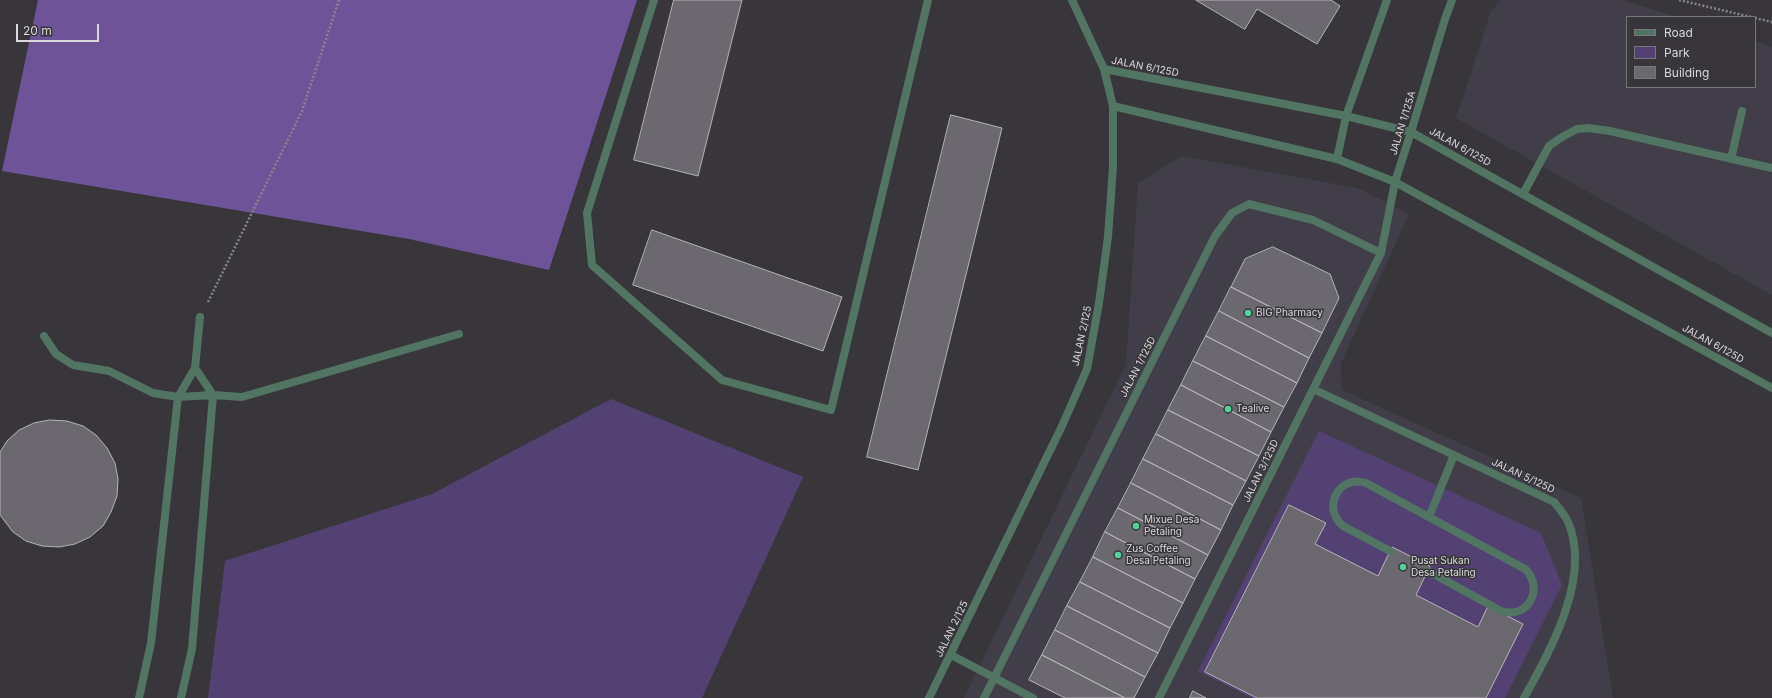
<!DOCTYPE html>
<html>
<head>
<meta charset="utf-8">
<style>
	body { margin:0 }
	#map { position:relative; width:1772px; height:698px; overflow:hidden; background:#38363b; font-family:Inter,sans-serif }
	canvas { display:block }
	.legend { position:absolute; left:1626px; top:16px; width:130px; height:72px; box-sizing:border-box; background:#38363b; border:1px solid #78777b; margin:0; padding:5px 7px; list-style:none; font-size:12px; color:#d9d8db }
	.legend li { display:flex; align-items:center; gap:8px; height:20px }
	.legend b { width:20px; border:1px solid #78777b }
	.scale { position:absolute; left:16px; top:24px; width:83px; height:18px; box-sizing:border-box; border:2px solid #d9d8db; border-top:0; padding-left:5px; font-size:12px; line-height:14px; white-space:nowrap; color:#d9d8db; -webkit-text-stroke:3px #38363b; paint-order:stroke }
</style>
</head>
<body>
<div id="map">
<canvas width="1772" height="698"></canvas>
<ul class="legend">
<li><b style="height:5px;background:#517562"></b>Road</li>
<li><b style="height:11px;background:#544174"></b>Park</li>
<li><b style="height:11px;background:#6b696f"></b>Building</li>
</ul>
<div class="scale">20 m</div>
</div>
<script>
const ctx = document.querySelector('canvas').getContext('2d');
ctx.lineJoin = 'round';
function paint(path, color) { ctx.fillStyle = color; ctx.fill(path, 'evenodd'); }
function stroke(path, color, width, dash) { ctx.strokeStyle = color; ctx.lineWidth = width; ctx.lineCap = dash ? 'butt' : 'round'; ctx.setLineDash(dash || []); ctx.stroke(path); }
function label(font, color, halo, rows, align = 'center') {
  ctx.font = font + ' Inter,sans-serif'; ctx.lineWidth = 3; ctx.setLineDash([]); ctx.textBaseline = 'middle'; ctx.strokeStyle = halo; ctx.fillStyle = color; for (const [text, x, y, turn = 0] of rows) {
    ctx.save(); ctx.translate(x, y); ctx.rotate((+turn || 0) * Math.PI / 180); ctx.textAlign = isNaN(turn) ? turn : align; if (halo) ctx.strokeText(text, 0, 0); ctx.fillText(text, 0, 0); ctx.restore();
  }
}
paint(new Path2D(`
	M1501,0H1622L1677,17H1627V87H1755V41L1772,47V295L1456,118L1491,11Z
	M1182,156L1357,188L1409,214L1341,363L1342,390L1581,498L1613,698H964L1126,364L1138,183Z`), '#413e49');
paint(new Path2D(`
	M611,399L803,477L702,698H208L225,561L432,494Z
	M1319,431L1541,533L1562,585L1505,698H1252L1198,671Z`), '#544174');
paint(new Path2D(`
	M38,0H637L549,270L409,239L2,171Z`), '#6e5399');
const building = new Path2D(`
	M674,0H742L698,176L634,160Z
	M1196,0H1331L1340,6L1317,44L1257,9L1245,29Z
	M951,115L1002,128L918,470L867,457Z
	M652,230L842,297L823,351L633,285Z
	M1273,247L1330,274L1339,298L1322,333L1231,287L1245,259Z
	M1231,287L1322,333L1309,358L1219,311Z
	M1219,311L1309,358L1297,383L1206,336Z
	M1206,336L1297,383L1284,407L1193,361Z
	M1193,361L1284,407L1271,432L1181,385Z
	M1181,385L1271,432L1259,456L1168,410Z
	M1168,410L1259,456L1246,481L1156,434Z
	M50,420L67,421L83,426L96,435L107,448L115,463L118,479L117,496L111,512L103,526L90,537L75,544L59,547L42,546L26,541L13,532L0,515V452L7,441L19,430L34,423Z
	M1156,434L1246,481L1233,505L1143,459Z
	M1143,459L1233,505L1221,530L1131,483Z
	M1131,483L1221,530L1208,555L1118,508Z
	M1289,505L1326,523L1315,544L1378,576L1392,547L1430,566L1416,595L1478,627L1488,606L1523,624L1486,698H1257L1205,672Z
	M1118,508L1208,555L1195,579L1105,532Z
	M1105,532L1195,579L1183,603L1093,557Z
	M1093,557L1183,603L1170,628L1080,582Z
	M1080,582L1170,628L1158,653L1067,606Z
	M1067,606L1158,653L1145,677L1055,630Z
	M1055,630L1145,677L1134,698H1125L1042,655Z
	M1042,655L1125,698H1065L1029,680Z
	M1193,691L1206,698H1190Z`);
paint(building, '#6b696f');
stroke(building, '#b6b4ba', 1);
stroke(new Path2D(`
	M1679,0L1751,17
	M1755,18L1772,22
	M208,302L302,111L339,0`), '#878589', 2.5, [2, 2]);
stroke(new Path2D(`
	M654,0L587,213L592,265L722,380L831,410L928,0
	M1337,159L1346,116L1387,0
	M1731,159L1742,111
	M1523,194L1549,146L1562,137L1577,129L1588,128L1610,131L1772,168
	M44,336L56,354L73,365L109,371L153,393L178,397L213,395L242,397L459,334
	M1429,517L1454,455
	M1390,551L1343,526C1321,508 1339,474 1366,483L1525,569C1545,588 1528,620 1501,611L1428,571
	M139,698L151,643L178,397L195,368L200,317
	M181,698L192,649L213,395L195,368`), '#517562', 8);
stroke(new Path2D(`
	M1313,389L1554,502C1559,508 1565,515 1568,522C1592,577 1550,651 1524,698
	M951,655L1033,698
	M984,698L1215,236L1232,213L1249,204L1313,220L1381,253
	M1159,698L1381,253L1395,182L1411,132L1445,19L1452,0`), '#517562', 8);
stroke(new Path2D(`
	M1104,69L1346,116L1411,132L1772,333
	M1113,106L1337,159L1395,182L1772,388
	M929,698L1062,426L1087,369L1099,303L1108,237L1113,167V106L1104,69L1072,0`), '#517562', 8);
for (const [x, y, r, color] of [
	[1248,313,4,"#4ed399"],
	[1228,409,4,"#4ed399"],
	[1136,526,4,"#4ed399"],
	[1118,555,4,"#4ed399"],
	[1403,567,4,"#4ed399"]
]) { const dot = new Path2D(); dot.arc(x, y, r, 0, 2 * Math.PI); ctx.fillStyle = color; ctx.fill(dot); stroke(dot, '#38363b', 1.5); }
label('10px', '#d9d8db', '#38363b', [
	["JALAN 6/125D",1145,67,11],
	["JALAN 1/125A",1403,123,-73],
	["JALAN 6/125D",1460,147,29],
	["JALAN 2/125",1082,336,-78],
	["JALAN 6/125D",1713,344,29],
	["JALAN 1/125D",1138,367,-63],
	["JALAN 3/125D",1261,471,-64],
	["JALAN 5/125D",1523,476,25],
	["JALAN 2/125",952,629,-64]
]);
label('10px', '#d9d8db', '#38363b', [
	["BIG Pharmacy",1256,313],
	["Tealive",1236,409],
	["Mixue Desa",1144,520],
	["Petaling",1144,532],
	["Zus Coffee",1126,549],
	["Desa Petaling",1126,561],
	["Pusat Sukan",1411,561],
	["Desa Petaling",1411,573]
], 'left');
</script>
</body>
</html>
